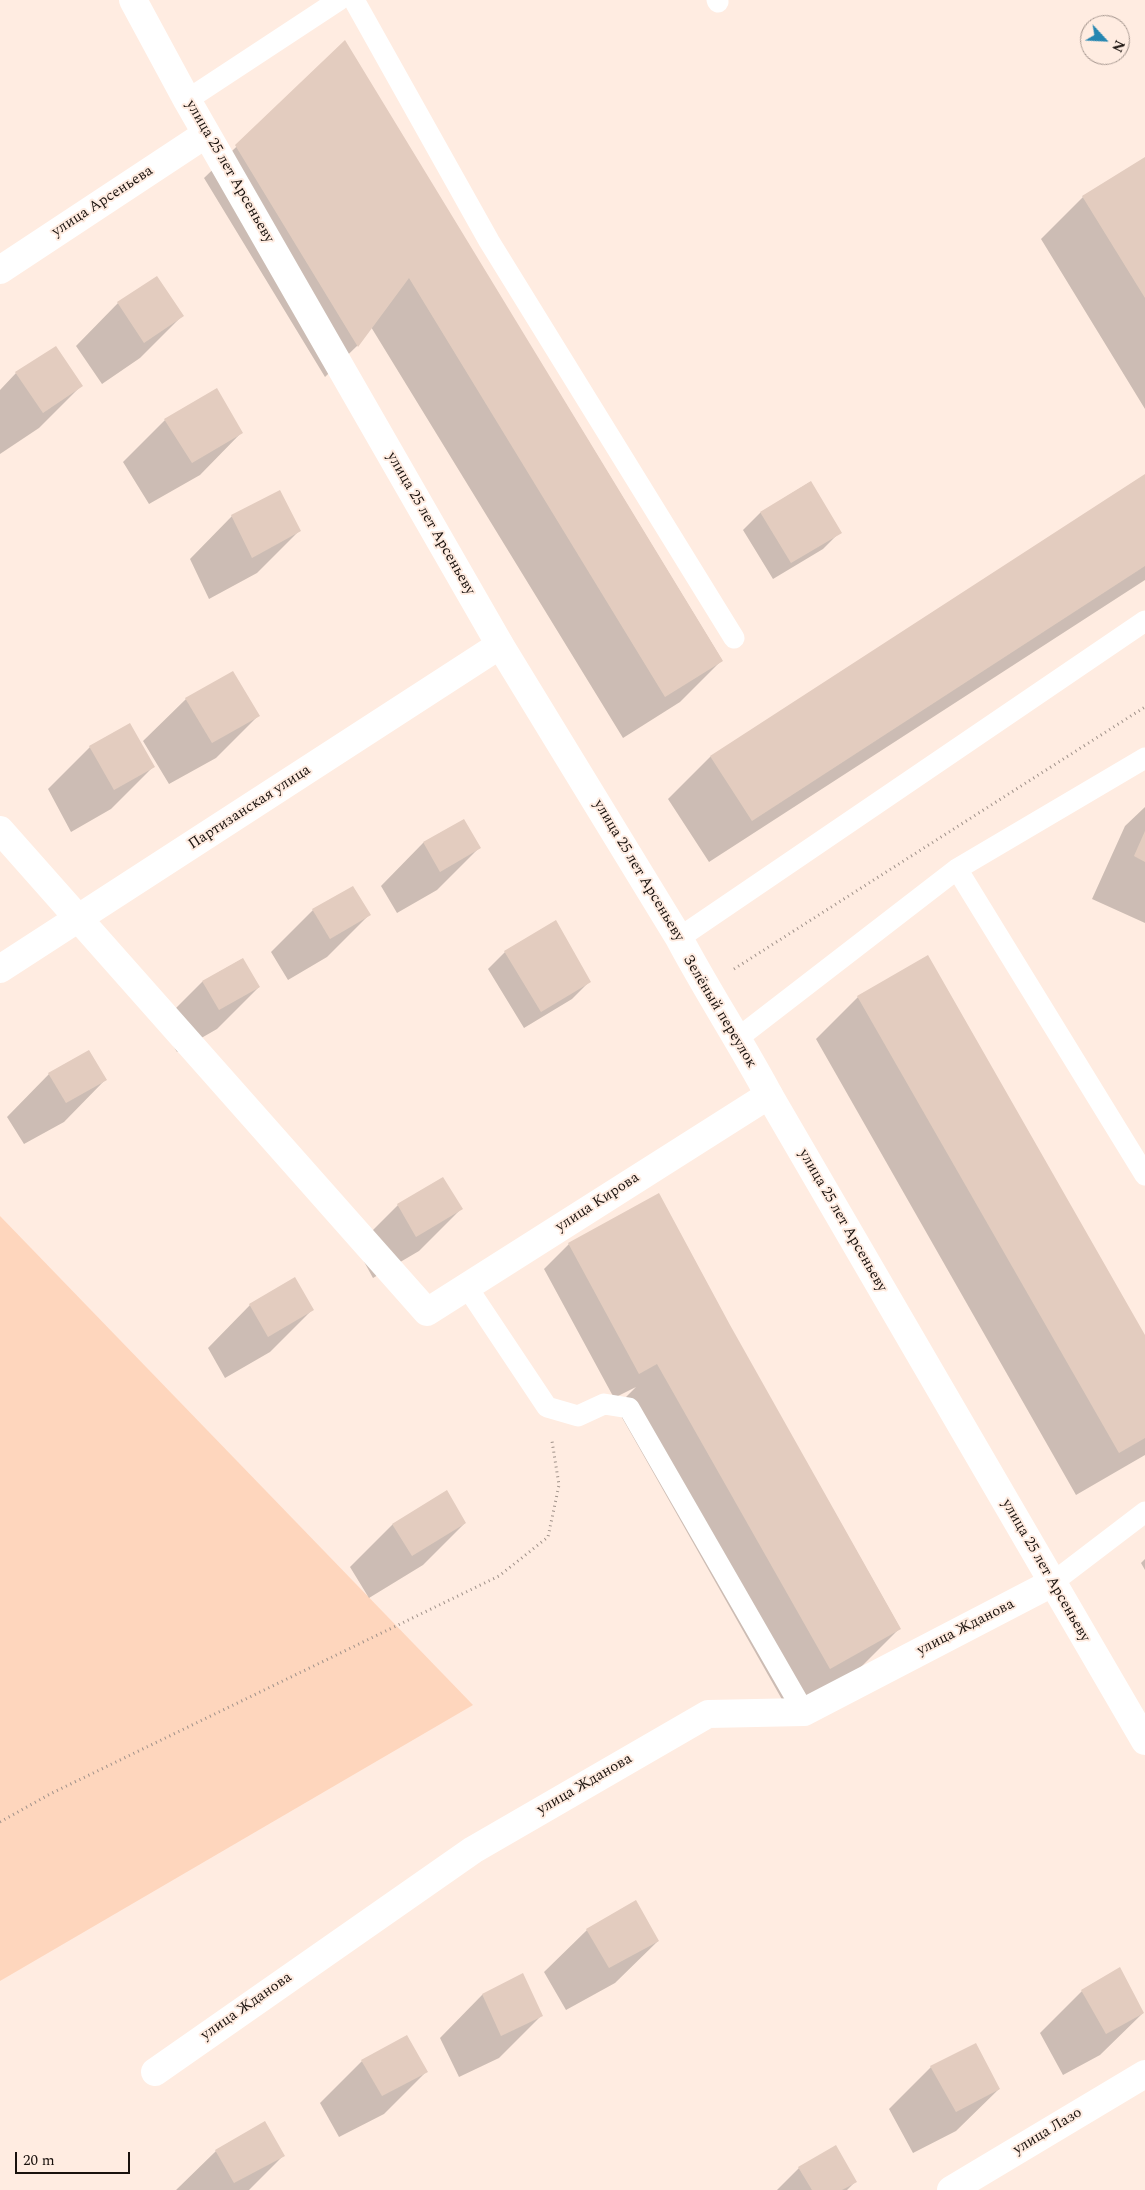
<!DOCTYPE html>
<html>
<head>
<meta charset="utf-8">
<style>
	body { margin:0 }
	#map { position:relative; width:1145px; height:2190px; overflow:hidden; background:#ffece1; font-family:Spectral,serif }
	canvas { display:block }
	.north { position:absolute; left:1080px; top:15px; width:50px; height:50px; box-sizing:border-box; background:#ffece1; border:1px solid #a3948c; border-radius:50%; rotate:115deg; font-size:14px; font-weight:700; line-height:20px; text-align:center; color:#19110d }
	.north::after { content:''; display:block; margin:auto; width:18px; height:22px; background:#2586b1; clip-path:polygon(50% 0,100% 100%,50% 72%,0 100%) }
	.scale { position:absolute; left:15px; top:2152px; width:115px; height:22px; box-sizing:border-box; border:2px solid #19110d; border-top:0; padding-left:6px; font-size:15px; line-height:18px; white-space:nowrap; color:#19110d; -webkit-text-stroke:4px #ffece1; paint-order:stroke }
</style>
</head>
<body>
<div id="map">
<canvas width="1145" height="2190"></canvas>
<div class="north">N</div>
<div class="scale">20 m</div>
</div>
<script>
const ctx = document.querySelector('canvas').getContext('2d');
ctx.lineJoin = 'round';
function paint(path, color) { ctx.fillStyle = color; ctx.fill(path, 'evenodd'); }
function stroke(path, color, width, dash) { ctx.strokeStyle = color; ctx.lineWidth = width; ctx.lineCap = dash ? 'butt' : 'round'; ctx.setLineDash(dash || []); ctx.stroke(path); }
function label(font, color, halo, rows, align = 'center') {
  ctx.font = font + ' Spectral,serif'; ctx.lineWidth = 4; ctx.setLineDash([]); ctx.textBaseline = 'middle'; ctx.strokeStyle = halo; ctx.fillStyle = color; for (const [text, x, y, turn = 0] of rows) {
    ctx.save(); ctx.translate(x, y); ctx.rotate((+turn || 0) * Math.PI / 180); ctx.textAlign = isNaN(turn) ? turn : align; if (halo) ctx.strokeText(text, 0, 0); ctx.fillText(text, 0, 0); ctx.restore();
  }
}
paint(new Path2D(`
	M0,1216L473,1705L0,1981Z`), '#fed6bd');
paint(new Path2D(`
	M345,42L722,660L680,702L623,738L371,327L357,346L325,377L204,178Z
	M1145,158V409L1041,239L1083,197Z
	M157,278L182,316L140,358L102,384L76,346L118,303Z
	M16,373L81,386L39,428L0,454V390Z
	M165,420L242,432L200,475L149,504L123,462Z
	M1145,475V580L709,862L668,799L710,757Z
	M810,482L840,532L823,549L773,579L743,530L760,513Z
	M232,516L299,531L257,573L209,599L190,559Z
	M233,673L258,716L216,758L169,784L143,741L186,699Z
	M90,747L153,767L111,809L71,832L48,789Z
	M1145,807V923L1092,899L1125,826Z
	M463,821L479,848L437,890L397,913L381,886L423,843Z
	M313,910L369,915L327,957L288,980L271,952Z
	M505,952L589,982L572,999L524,1028L488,969Z
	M242,959L259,987L217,1029L177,1052L160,1024L202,982Z
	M858,997L1145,1337V1455L1076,1495L816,1039Z
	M49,1074L106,1079L64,1122L24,1144L7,1117Z
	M398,1205L461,1209L419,1251L373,1278L356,1247Z
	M569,1244L729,1325L900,1628L857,1671L788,1710L616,1407L636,1387L614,1398L544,1269Z
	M250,1305L312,1310L270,1352L225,1378L208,1348Z
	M446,1492L465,1523L423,1565L369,1598L350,1567L392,1525Z
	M1145,1559V1570L1141,1563Z
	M635,1902L658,1941L615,1983L566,2010L544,1972L587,1930Z
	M522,1975L541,2016L499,2058L459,2077L440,2038L482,1995Z
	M1082,1991L1143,2013L1100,2055L1063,2075L1040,2033Z
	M362,2061L426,2072L384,2114L339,2137L320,2103Z
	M931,2067L999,2089L956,2131L913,2153L889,2109Z
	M216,2151L283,2156L249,2190H176Z
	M799,2168L856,2181L847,2190H777Z`), '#0003');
paint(new Path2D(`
	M345,40L723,661L665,697L409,278L358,347L235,145Z
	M1145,157V298L1082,196Z
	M157,276L184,316L144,343L117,302Z
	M56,346L83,386L43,413L15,372Z
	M217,388L243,433L192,463L164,419Z
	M1145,474V566L752,821L710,756Z
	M811,481L842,533L791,563L760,512Z
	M280,490L301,531L252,558L231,515Z
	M233,671L260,716L212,743L185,698Z
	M130,723L155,767L114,790L89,746Z
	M464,819L481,848L440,872L423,842Z
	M1145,831V862L1134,856Z
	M353,886L371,915L330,939L312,909Z
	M556,920L591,982L541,1012L504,951Z
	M928,955L1145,1335V1438L1119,1453L857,996Z
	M243,958L260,987L219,1010L202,981Z
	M89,1050L107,1080L66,1103L48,1073Z
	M443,1177L463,1209L416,1237L397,1204Z
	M659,1193L730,1325L901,1629L830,1669L657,1364L639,1374L568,1243Z
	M295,1277L314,1310L268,1337L249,1304Z
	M447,1490L466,1523L412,1556L392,1524Z
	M636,1900L659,1941L609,1968L586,1929Z
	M1120,1967L1144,2013L1106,2034L1081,1990Z
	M523,1973L543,2016L501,2036L482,1994Z
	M407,2035L428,2072L382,2096L361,2060Z
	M976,2043L1000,2089L956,2112L930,2066Z
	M265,2121L285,2156L234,2183L215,2150Z
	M836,2145L857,2182L842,2190H812L798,2167Z`), '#e3ccbf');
stroke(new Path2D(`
	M734,969L1145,707
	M0,1822L50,1794L499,1576L548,1537L559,1485L552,1441`), '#9f9189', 3, [1, 4]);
stroke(new Path2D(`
	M354,0L489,241L734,638
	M717,0L718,2
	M187,100L339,0
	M957,869L1145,1175
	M679,938L1145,621
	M738,1038L957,869L1145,758
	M467,1287L547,1407L578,1416L604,1404L629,1408L804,1712
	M1052,1583L1145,1512`), '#fff', 21);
stroke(new Path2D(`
	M0,270L206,134
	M0,830L427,1312L769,1095
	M0,969L500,645
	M155,2072L473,1850L708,1714L804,1712L1052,1583
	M951,2190L1145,2074`), '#fff', 28);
stroke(new Path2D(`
	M133,0L187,100L500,645L679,938C707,991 740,1041 769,1095L1145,1741`), '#fff', 28);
label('15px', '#19110d', '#ffece1', [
	["улица 25 лет Арсеньеву",229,172,60],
	["улица Арсеньева",103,202,-33],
	["улица 25 лет Арсеньеву",430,524,60],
	["Партизанская улица",250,808,-33],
	["улица 25 лет Арсеньеву",638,871,59],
	["Зелёный переулок",719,1012,59],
	["улица Кирова",598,1203,-33],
	["улица 25 лет Арсеньеву",842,1221,60],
	["улица 25 лет Арсеньеву",1045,1571,60],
	["улица Жданова",966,1628,-27],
	["улица Жданова",585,1785,-30],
	["улица Жданова",247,2007,-35],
	["улица Лазо",1048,2132,-31]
]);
</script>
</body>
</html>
